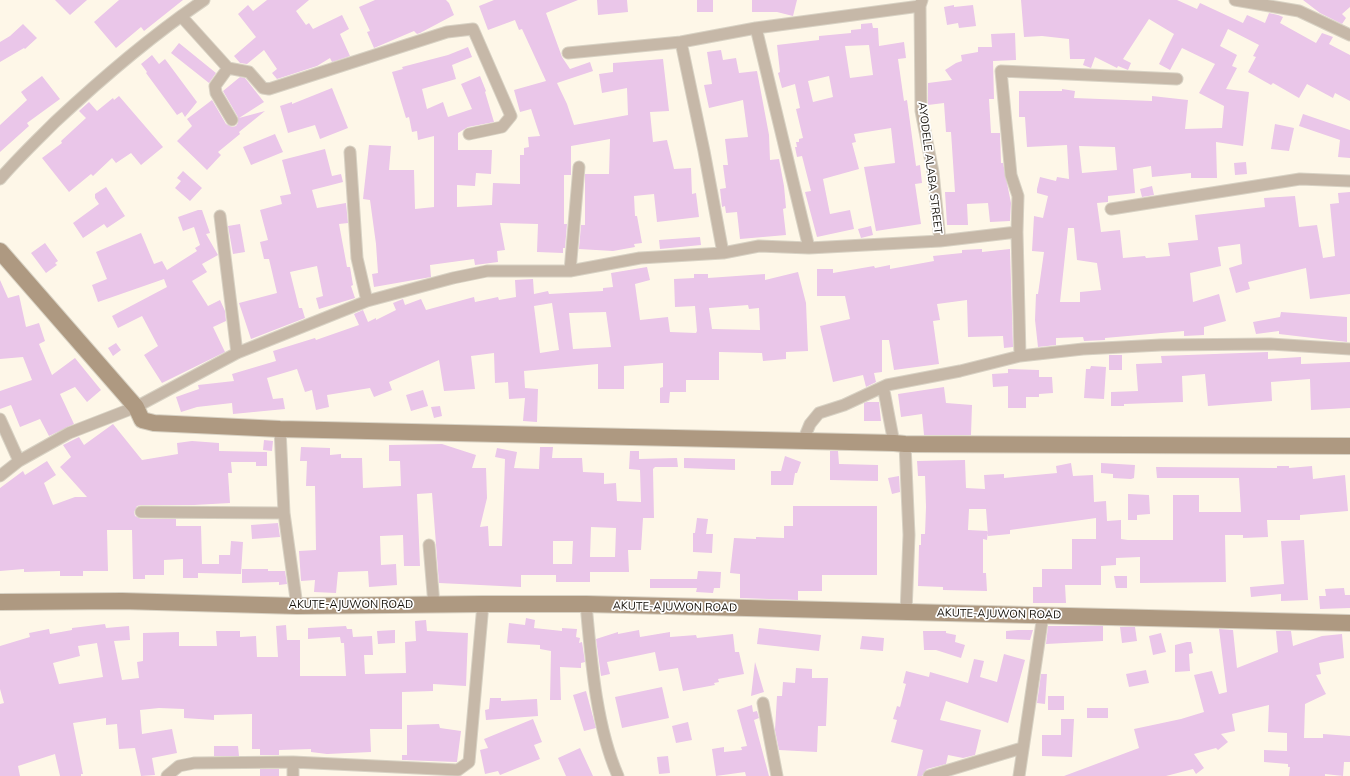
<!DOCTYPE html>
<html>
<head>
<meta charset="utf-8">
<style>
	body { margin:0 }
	canvas { display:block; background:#fef7e8 }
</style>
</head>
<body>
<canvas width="1350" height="776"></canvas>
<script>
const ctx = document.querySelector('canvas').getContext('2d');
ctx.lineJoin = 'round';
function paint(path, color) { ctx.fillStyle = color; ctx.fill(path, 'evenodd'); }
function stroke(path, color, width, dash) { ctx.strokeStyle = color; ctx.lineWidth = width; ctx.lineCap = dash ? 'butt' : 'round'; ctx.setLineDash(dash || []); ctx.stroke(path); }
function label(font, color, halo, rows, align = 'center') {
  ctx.font = font + ' Mulish,sans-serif'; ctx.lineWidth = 3.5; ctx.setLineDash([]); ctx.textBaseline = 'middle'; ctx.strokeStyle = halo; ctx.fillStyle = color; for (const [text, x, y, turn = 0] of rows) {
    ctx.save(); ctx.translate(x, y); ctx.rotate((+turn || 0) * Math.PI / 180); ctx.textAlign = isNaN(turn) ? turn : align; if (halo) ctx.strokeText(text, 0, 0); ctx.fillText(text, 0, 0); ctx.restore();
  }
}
paint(new Path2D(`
	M55,0H87L70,15Z
	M119,0H183L144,31L141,27L116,48L94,22Z
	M267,0H309L296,11L306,25L309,23L313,29L342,15L349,29L340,34L350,56L332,62L330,58L317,66L277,79L272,73L277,69L264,50L247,64L240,63L234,56L256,37L238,14L248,5L253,11Z
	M375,0H446L449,3L454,15L420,33L417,34L414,31L374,48L367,32L370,31L359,7Z
	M494,0H578L546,13L562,57L570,69L590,62L593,71L557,83L567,104L574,125L628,115L627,88L602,93L599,74L613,72V63L663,59L669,111L650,112L653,142L667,140L674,169L691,168L692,194L696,193L699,217L657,222L654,194L634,196L635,216H637L642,243L634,244L635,247L613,251L579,249L581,225H585V174H609L610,139L571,146V175H564V224H567L565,248H563V253L537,252L538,224L500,223L505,250L497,251L498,262L475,265L474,259L430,265L431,277L374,287L372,274L378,273L376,244L370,200L363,199L369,145L391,146L389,170H414L415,209L434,207V136L418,140L417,131L412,132L409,117L406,118L392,72L403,69L402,67L448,55L468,47L472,57L452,65L456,79L422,89L427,109L443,102L448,117L472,109L461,84L480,76L486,91L485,92L494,122L468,127L458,133V150H492L491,174L476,173L475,186L457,185V207L492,205L493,183L520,184V155H524V148L529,147L528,137L540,136L531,109L520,112L514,90L546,81L522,29L519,30L515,20L488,30L479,6Z
	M597,0H627L628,12L598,15Z
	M697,0H713V12H697Z
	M752,0H797L793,16L777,12H752Z
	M1021,0H1177L1197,9L1200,3L1243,23L1247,15L1265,23L1269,13L1278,15L1283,17L1280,23L1316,43L1322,33L1333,37L1329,44L1350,55V101L1335,93L1333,98L1307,84L1299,98L1273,83L1271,85L1248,72L1256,57L1253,56L1259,45L1228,29L1220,46L1237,55L1232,66L1237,68L1226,89L1249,92L1243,146L1216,142L1217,178H1191V173L1152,177L1151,166L1133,169L1135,193L1108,196V202L1097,203L1101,232L1120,230L1123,258L1145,256L1146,258L1170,256L1168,243L1198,240L1195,215L1265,207L1264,198L1295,196L1299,227L1317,225L1323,258L1335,256L1330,204L1339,203L1338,193L1350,192V294L1310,299L1306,268L1248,282L1250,289L1236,293L1229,268L1242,264L1240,244L1218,247L1221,266L1190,273L1193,302L1219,294L1226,321L1204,327V335L1184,336V331L1105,338V340L1084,341L1083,337L1056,338V345L1038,347L1035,320L1036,294H1038L1044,252L1032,251L1034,216L1043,218L1048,196L1037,193V189L1040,177L1056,181L1057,177L1069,179L1067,145L1027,147L1025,117H1019V91H1062V89L1075,91L1074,98L1152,101V96L1188,100L1185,129L1222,128L1224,106L1199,93L1215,64L1182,48L1170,70L1159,64L1174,34L1149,19L1123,59L1131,63L1128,70L1118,66L1117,68L1095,57L1091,68L1083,65L1085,59H1070L1069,39L1042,36L1024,37ZM1079,146L1115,147L1117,170L1082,173ZM1068,228H1074L1077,260L1097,263L1101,290L1080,292V302H1060Z
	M1303,0H1350V7L1342,14L1346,18L1342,24L1320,13Z
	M954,5V7L973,5L976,26L959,28L958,23L947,25L944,7Z
	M872,23L873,28H878L879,46L904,42L906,58L898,59L904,101L907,100L916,166L920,165L922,183L915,184L921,224L876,231L864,167L895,163L891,128L854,134L856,142L852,143L859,169L823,179L830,214L850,210L854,229L817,237L805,192L811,191L802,156L797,157L795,147H797L796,142H799V139L803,138L796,109L800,108L795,84L782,88L778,73L780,72L777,45L819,40V36L851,33V30L861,29V24ZM869,45L873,75L850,78L845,46ZM829,76L833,97L813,102L808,81Z
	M23,24L37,38L25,49L24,48L0,62V42L10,36Z
	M1015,33L1016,60L993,61L994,99H989L991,133H1000L1001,163H1003L1011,203L1010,221L990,222L988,203L967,204L968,225H947L945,192H955L951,132H946L944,103L928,105V83L952,80L945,70L956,63L962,61L961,55L978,52V47H992L991,34Z
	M179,43L216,73L209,83L171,53Z
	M721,50L723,60L736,58L739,73L757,71L769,135L770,160L779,159L784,186L786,208L783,209L786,235L740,239L737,212L726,213L725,206L722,207L720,189L726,188L723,165H728L725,139L748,137L743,100L709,108L704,85L712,84L707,52Z
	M152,55L159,64L165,59L197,102L185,117L182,112L177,115L146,73L147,72L141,64Z
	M42,76L60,99L27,123L29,126L0,152V125L27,100L21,92Z
	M240,77L245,78L264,102L239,118L265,111L239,132L240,134L218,152L221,155L207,170L177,141L192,126L187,119L212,100L226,124L232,127L236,126L238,123V117L223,91Z
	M332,88L348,128L320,139L315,125L288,133L280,106L292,102V104Z
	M119,96L163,147L141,165L131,153L116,163L112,158L93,176L91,174L69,192L42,158L62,143L61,141L86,118L79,111L89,102L97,111L113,98L114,100Z
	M1303,114L1350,130V158L1338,157L1340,140L1299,126Z
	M1275,124L1294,128L1289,151L1271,149Z
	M275,134L283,152L251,165L243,147Z
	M325,149L332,176L341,174L343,182L312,190L317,208L346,203L348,223L339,224L347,267H350L353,285L351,286L355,298L319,309L316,298L323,296L317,266L290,272L299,308H302L305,318L251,339L239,303L277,293L269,259H264L260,242L268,240L260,210L282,204L280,196L291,194L282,160Z
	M1246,162L1247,174L1235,175L1234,163Z
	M183,171L202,188L190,201L175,188L181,181L177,178Z
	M1152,186L1154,195L1142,197L1140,189Z
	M106,187L125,216L107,228L104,224L83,238L73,223L99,204L95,198V194Z
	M198,210H202L210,233L206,234L218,255L202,264L207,272L192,281L208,306L220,300L225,311L226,321L213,327L225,352L162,383L144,355L158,346L142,316L118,328L112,316L167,287L164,279L98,302L92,285L107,279L96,252L141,233L154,264L162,261L167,270L197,251L195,248L200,245L194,227L183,231L178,217Z
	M240,224L245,252L233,254L228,226Z
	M871,226L873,235L861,238L858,229Z
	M700,237L701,245L660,249L659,240Z
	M45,243L58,261L55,263L57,265L46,273L31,253Z
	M982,249V252L1010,249L1013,347L1004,348L1003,336L968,337L967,300L937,304L940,320L933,321L939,364L894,370L889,340H882V372L874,373L876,382L866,387L863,375L833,382L820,326L850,319L845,296H817V269H833V273L874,266L875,268L890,265V269L934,261L933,256L962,253V250Z
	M647,267L650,280L635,284L640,320L668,317L670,332L696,333L697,331L695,306L675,307L674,279L694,278V274H708V278L765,274V280L798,272L806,303L808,351L786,352V359L763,361L762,353L719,352V380H686V392H670L669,403H660V388L663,387V363L624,366V389H598V364L524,371L525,388L538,389L537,422L523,421L525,398L509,399L508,382L495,383L494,353L471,356L475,389L444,391L439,360L389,382L392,390L374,397L370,388L327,395L329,407L316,410L312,390L305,392L297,369L267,378L273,399L283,398L285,409L233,414L232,403L197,407L181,412L176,397L199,389L198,385L234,381L232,374L276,361L273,351L315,338L316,340L359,325L354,314L363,310L368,322L376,318V320L396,310L393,303L403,299L405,305L421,299L426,310L474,297L475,302L498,297L499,300L516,297L515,280L533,279L534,294L548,291L549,294L603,291V288L613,287L611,273ZM552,303L559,350L540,353L534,306ZM748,305L749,309L759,308L760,330L712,329L709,308ZM606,312L611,347L573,349L569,313Z
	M0,280L8,298L19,295L26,327L39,323L45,341L39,344L52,375L75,358L101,390L87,402L75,387L60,394L74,424L49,436L40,419L20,427L11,405L0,409V391L32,380L23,357L0,359Z
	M1281,312L1347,317V342L1279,334V331L1256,334L1253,322L1280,317Z
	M116,343L121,350L113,356L108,348Z
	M1268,352V359L1301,357V364L1350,362V408L1311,410L1310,379L1271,382L1272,401L1208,406L1205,374L1182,376L1183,402L1124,404V406H1111V392L1138,391L1136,364L1162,363L1161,356Z
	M1109,355H1122V370H1109Z
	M1091,366L1106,367L1104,399L1084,398L1086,369H1090Z
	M1008,369L1039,370V377H1052L1053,393L1039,394V397H1026V408H1008V386L993,387L992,374L1008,373Z
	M944,387L946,403L972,405L971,435H924L922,414L901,417L898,394Z
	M423,390L428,406L411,411L406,395Z
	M867,402H879L881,421H864V403Z
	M440,406L442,416L434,418L431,407Z
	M113,424L142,460L178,454L177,443L192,441L219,443V451L267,452V466H256V462H231L232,473H228L230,503L194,505H141L137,506L134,512L135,516L141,519H176V526H201L202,564H219V555H230L231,541L243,542L241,574L198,573V578H183V559L164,560V575H145V579H133L132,530H107L108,571H83V576H60V571L24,572V569L0,571V488L23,471L25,475L47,461L56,475L44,483L53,505L75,497H87L60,467L71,457L63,445L79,437L84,445Z
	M264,440L273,441L272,451L263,450Z
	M442,444L476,455L472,468H486L487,498L480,527L488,526L489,546H502L505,459L495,457L497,448L517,452L514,468L539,469L540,447H553L552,458H582L583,472L604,473V484L616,483L617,501L641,502L640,470L629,469L630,451H639V459L677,458L678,467H655L653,469L654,518H643L641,550H628L629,572H590V582H556V575H521V587L439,583L432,493L417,494L420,566H404L403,535L380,536L381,565L396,564L397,585L369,587L368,571L338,572L336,593L314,592L315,580L301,581L299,551L316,550L315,486H306L307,461H300L301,447L330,448V455L341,454V458H362L363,488L401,486L400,461H389V445ZM591,527L616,528L615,557H590ZM553,541H573L572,564H553Z
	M830,451H838L839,464L878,465V481L830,480Z
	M785,456L801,462L797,473H795L793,485H771V471H781Z
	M684,458L735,459V470L684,468Z
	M965,460L966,488L985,489L984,475L1004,474V478L1057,473L1056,466L1071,463L1073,476L1093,475L1094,502L1106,501L1107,521L1121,520V539L1128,540H1173V495H1199V512H1241L1239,478H1157L1156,467L1277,468V466H1289V468L1312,466L1313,479L1345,475L1348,511L1300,515V520H1267L1268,537L1243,538V535H1225L1226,582L1140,583V557L1116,558V565L1101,566V585H1065L1066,603H1033V587H1042V569H1072V539H1096V518L1010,530V534L988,536L986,509H969L968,530L988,531L987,540L983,539V573H986L987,591L943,590V587L918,586L919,545H921V534H925L926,507L925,476H918L917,461Z
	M1101,463L1135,465L1134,478L1131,479L1113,478V474L1101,473Z
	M899,476L900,492L892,494L888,478Z
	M1128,494L1149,495L1150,514L1137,515V520H1128Z
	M793,506H877V575H822V591H798V600L740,598V574L730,573L734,538L756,539V537L784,538V526H793Z
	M697,518L708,519L706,534H713L712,553L693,552V533H695Z
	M278,523L280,537L252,539L251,525Z
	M1304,540L1308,600L1281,601V594L1251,597L1250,587L1284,584L1281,541Z
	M242,569H268V571H285L287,584L279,585V582L242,583Z
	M698,571L721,572L720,588H714L713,593L696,592L697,588H650V579H697Z
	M1114,576H1127V588H1116Z
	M1344,588L1345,595H1350V608L1320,609L1319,596H1326L1325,589Z
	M526,618L535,620L534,628L562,631V628L577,629L576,637L580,638L579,643L582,642L585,662L581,663V668L560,667L561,700H550L551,651L540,649V645L507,643L509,623L525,625Z
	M426,620L427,631L468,633L466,686L433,684V691L402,692V729H370L371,752L327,754L311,752V749L279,750V755H260V749H252V714L214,715V720L184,718V709L159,708L140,710L142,734L172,729L177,753L152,758L155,775L141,776L135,748L119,749L117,724L106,725V718L73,723L83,774H81V776H60L55,754L18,766L20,776H0V704L4,703L0,689V646L30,637L29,633L49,629L50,634L72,630V628L105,624L106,628L129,626L130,640L114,641L122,680L139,678L137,662L143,661V633L179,632V646H217L216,631H240V637L256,636L257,657H278L276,626L286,625L287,640H300V676H346L344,643H341L340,637L308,639V628L346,626L347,629H352L353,637L372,636L373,655H364L365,674L406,673L405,642L416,641L415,621ZM97,643L103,677L59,684L53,663L80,656L78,646Z
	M1048,626H1103V641L1046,644Z
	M1120,627H1135L1137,641L1122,643Z
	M759,628L821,635L819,651L757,644Z
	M1219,629L1233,630L1237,668L1278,652L1276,631H1291L1293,646L1322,636L1342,634L1344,658L1319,663L1321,674L1316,675L1326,694L1305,704L1304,738H1323V734L1350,736V762H1344L1343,776L1325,774V776H1289L1290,767H1288V764L1264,762V750L1287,751V733L1268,732L1269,705L1232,714L1235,731L1221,734L1228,742L1218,750L1216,748L1194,754L1204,768L1196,774L1193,769L1166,776H1064L1139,748L1134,729L1181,719L1204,712L1194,675L1212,671L1219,694L1227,692Z
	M395,630V643L378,644L377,631Z
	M639,630L640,637L670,632V637L696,635L697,638L733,634L735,652H739L744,674L718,679L719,682L714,683L715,685L683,691L678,668L659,671L655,652L607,662L610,674L601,676L596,639L618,632V634Z
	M1018,630H1033L1030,640L1006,639V631Z
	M923,631H946V633L956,635L955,642L965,645L961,658L936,650H924Z
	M1161,633L1166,652L1153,655L1149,636Z
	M862,636L884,638L883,651L860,649Z
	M1187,642H1191L1193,653L1189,654L1190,671L1175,672V645Z
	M1004,654L1025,660L1008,723L946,701L940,720L981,730L975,755L963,758L948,755L946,764L927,769L922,776H917L923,750L891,742L897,720L893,719L897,706L900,707L906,684L903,683L906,671L929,677L930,672L968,683L974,659L984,661L980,677L997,682Z
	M755,662L764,692L751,696Z
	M796,668L812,669V678H828L826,726H818L817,752L779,750L775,730L777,696H782L783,682L795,683Z
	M1146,670L1149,683L1129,687L1126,674Z
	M1041,674H1047L1045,704L1037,703Z
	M662,687L669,718L622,728L615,697Z
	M586,691L596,728L584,731L573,695Z
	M1048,696H1064V710H1048Z
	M490,698H501V701L537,699L538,716L486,720L485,710L489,709Z
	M752,705L753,712L757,711L759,718L754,720L769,776H746L745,772L716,776L712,749L724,747V752L742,750L741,747L747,746L737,710Z
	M1087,708H1108V718H1087Z
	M533,719L542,742L534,745L540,759L500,775L498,771L485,774L480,750L488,748L484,739Z
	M1061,719H1074L1072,757L1042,756V735H1061Z
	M688,722L692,740L676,743L672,726Z
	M439,724L440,728L461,731L457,762L402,760V755H407V725Z
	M214,746H238L239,756H214Z
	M580,748L593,776H566L558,758Z
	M668,756L670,773L659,774L657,757Z
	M260,769H279V776H260Z`), '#eac6e9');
const street = new Path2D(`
	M922,0L920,6L921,111L933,172L940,241
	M1235,0L1299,11L1350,35
	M181,16L228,68L249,72L263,88L269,89L447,32L473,29L511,116L502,127L469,134
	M756,28L809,248
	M681,42L704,151L723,253
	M568,53L681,42L756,28L920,6
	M228,68L215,86L216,93L232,120
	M350,152L357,258L367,301
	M0,179C17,159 36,141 55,122C102,78 151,36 204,0
	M1111,209L1300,179L1350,181
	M220,216L237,353
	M570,271L579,167
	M1020,356L1017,232L1018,196L1011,175L1001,71L1177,79
	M882,389L884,391L894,443
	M0,419L19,461
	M280,429L284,513L297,606
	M803,441L810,424L819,413L844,405L887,385L960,371L1020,356L1083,349L1161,345L1270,344L1350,349
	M905,444L909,535L906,613
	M0,476L19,461L69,433L136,407L237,353L367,301L453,278L487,271H570L640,258L723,253L759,246L809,248L940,241L1017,232
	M141,512L284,513
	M429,545L434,605
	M586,604C591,659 596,726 618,776
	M763,703L777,776
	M293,762V776
	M167,776L179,766L194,763L293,762L458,770L469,762L483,604
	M929,776L1022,748
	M1019,776L1043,615`);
const secondary = new Path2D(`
	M0,251L136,407L142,420L154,423L280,429L894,443L905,444L1350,446
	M0,602L122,601L297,606L483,604H586L1350,623`);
stroke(street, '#d8d2c4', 13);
stroke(secondary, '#d8d2c4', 18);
stroke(street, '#c6b8a8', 11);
stroke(secondary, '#ae9981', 16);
label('11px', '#110d06', '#fff', [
	["AYODELE ALABA STREET",930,168,83],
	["AKUTE-AJUWON ROAD",351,605],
	["AKUTE-AJUWON ROAD",675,607,1],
	["AKUTE-AJUWON ROAD",999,614,1]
]);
</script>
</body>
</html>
